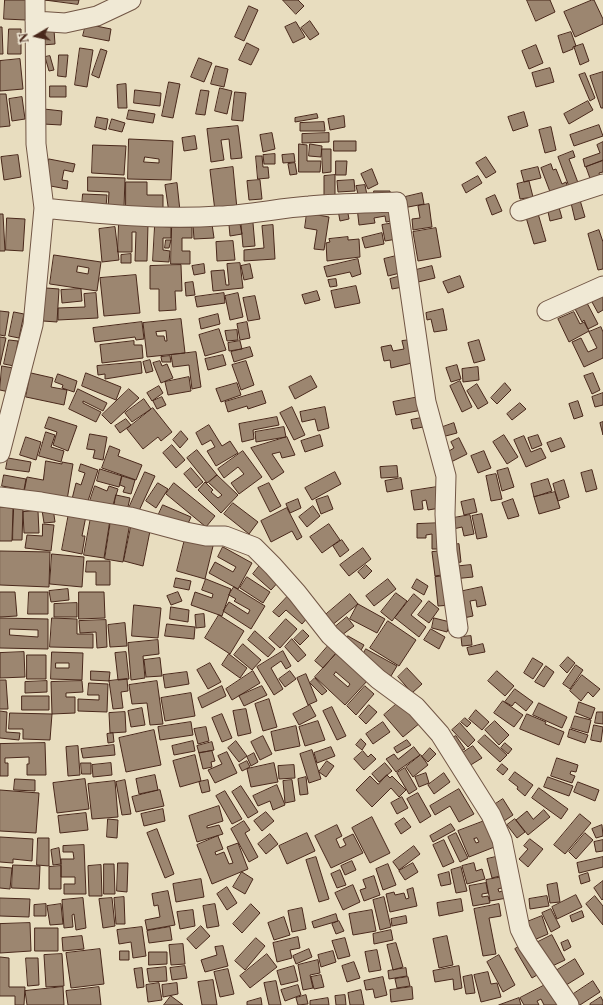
<!DOCTYPE html>
<html>
<head>
<meta charset="utf-8">
<style>
	body { margin:0 }
	#map { position:relative; width:603px; height:1005px; overflow:hidden; background:#e8ddbf; font-family:"Libre Caslon Text",serif }
	canvas { display:block }
	.north { position:absolute; left:16px; top:16px; width:40px; height:40px; -webkit-text-stroke:3px #f0e9d5; paint-order:stroke; rotate:261deg; font-size:11px; font-weight:700; line-height:16px; text-align:center; color:#49281b }
	.north::after { content:''; display:block; margin:auto; width:14px; height:18px; background:#49281b; clip-path:polygon(50% 0,100% 100%,50% 72%,0 100%) }
</style>
</head>
<body>
<div id="map">
<canvas width="603" height="1005"></canvas>
<div class="north">N</div>
</div>
<script>
const ctx = document.querySelector('canvas').getContext('2d');
ctx.lineJoin = 'round';
function paint(path, color) { ctx.fillStyle = color; ctx.fill(path, 'evenodd'); }
function stroke(path, color, width, dash) { ctx.strokeStyle = color; ctx.lineWidth = width; ctx.lineCap = dash ? 'butt' : 'round'; ctx.setLineDash(dash || []); ctx.stroke(path); }
const building = new Path2D(`
	M5,0H26V20L4,19Z
	M45,0H79L78,4Z
	M283,0H298L304,6L296,14Z
	M527,0H550L555,12L536,21Z
	M592,0H594L603,19V24L575,37L564,12Z
	M249,6L258,10L244,41L235,37Z
	M310,21L319,34L310,40L301,28Z
	M296,22L305,37L293,43L285,27Z
	M86,24L111,29L109,41L83,36Z
	M0,27H2L3,54H0Z
	M9,29H21V54H8Z
	M54,30L55,44L42,45L41,31Z
	M571,32L576,46L573,47V49L563,53L558,36Z
	M247,43L259,49L251,65L239,60Z
	M583,44L589,61L580,65L574,47Z
	M536,45L543,63L529,69L522,51Z
	M80,48L93,50L87,87L75,85Z
	M101,49L107,51L99,78L92,75Z
	M59,55H68L66,77L58,76Z
	M50,56L54,70L49,71L45,57Z
	M199,58L212,63L204,82L191,77Z
	M20,59L23,89L0,91V61Z
	M216,66L228,69L224,87L211,84Z
	M550,68L554,82L536,87L532,73Z
	M603,72V108H601L590,76Z
	M585,73L595,98L590,101L579,75Z
	M169,82L180,84L173,118L162,116Z
	M126,84L127,108H118L117,85Z
	M50,86H66V97H50Z
	M220,88L232,91L227,114L215,111Z
	M135,90L161,93L160,106L134,103Z
	M201,90L209,91L205,115L196,114Z
	M235,92L246,93L243,121L232,120Z
	M0,94H6L10,126L0,127Z
	M22,97L25,119L12,121L9,99Z
	M588,101L593,110L569,124L564,114Z
	M44,109L62,111L61,125L43,124Z
	M129,110L155,114L153,123L127,119Z
	M524,112L528,126L513,131L508,117Z
	M317,114L318,118L295,122V118Z
	M344,116L345,127L330,130L328,119Z
	M97,117L108,119L106,130L95,127Z
	M112,119L125,123L122,132L109,129Z
	M324,122L325,131H300V123Z
	M599,125L603,136L574,146L570,135Z
	M238,126L242,158L231,159L229,139L221,140L224,160L211,162L207,129Z
	M551,127L556,150L545,153L539,130Z
	M272,133L275,149L263,152L260,135Z
	M329,133V142L302,143V134Z
	M195,136L197,149L184,151L182,138Z
	M129,139L173,141L171,180L128,179ZM145,157L159,159V163L144,162Z
	M334,141H356V151H334Z
	M603,142V160L585,167L583,159L600,153L597,145Z
	M299,144L307,145V161H321L320,172H299Z
	M310,144L322,146L321,157L309,156Z
	M93,145L126,146L124,175L92,173Z
	M322,149H331V172L323,173Z
	M573,151L575,157L569,159L580,188L571,192L558,157Z
	M275,154V164H264L263,155Z
	M294,154L295,162L283,163L282,155Z
	M18,155L21,177L4,180L1,157Z
	M256,156H262L263,167H268L269,178L258,179Z
	M486,157L496,172L486,178L476,163Z
	M49,159L75,164L73,172L64,170L62,180L68,181L67,189L45,185Z
	M336,161H347L346,175H336Z
	M603,161V172L599,173L601,180L592,184L586,167Z
	M295,163L297,174L290,175L288,164Z
	M551,164L553,170L556,169L562,184L566,182L569,191L552,197L541,168Z
	M233,167L237,209L215,211L210,170Z
	M538,167L541,178L524,182L521,171Z
	M372,169L378,184L368,189L361,174Z
	M335,175V202H324V176Z
	M478,176L482,183L466,193L462,185Z
	M88,177L125,178L124,208H108L109,192L88,191Z
	M260,180L262,199L249,200L247,181Z
	M354,180L355,191L338,192L337,181Z
	M529,181L533,197L520,199L517,184Z
	M126,182H147V195H163V212L126,210Z
	M177,183L180,211L169,213L165,185Z
	M365,185L368,200L360,202L356,186Z
	M374,191H390L391,201H375Z
	M422,193L424,204L403,208L401,198Z
	M83,194L107,195L106,207L82,206Z
	M495,195L502,211L492,215L486,199Z
	M580,200L585,217L575,220L571,203Z
	M394,203L397,220L386,222L385,216L374,218L375,223L359,225L357,207Z
	M429,204L432,227L413,230L412,219L420,218L418,206Z
	M558,204L562,218L550,221L547,207Z
	M347,208L349,219L340,221L338,210Z
	M537,210L546,241L534,244L525,214Z
	M307,213L329,217L324,250L314,249L317,230L305,228Z
	M0,214H3L5,251H0Z
	M7,218L25,219L23,251L6,250Z
	M119,223L148,224L147,261H135L136,232H132V252H118Z
	M253,223L255,246L243,247L241,224Z
	M394,223L397,239L385,241L382,225Z
	M212,224L214,238L194,239L193,225Z
	M240,224L242,234L230,236L229,225Z
	M273,225L275,259L244,261V250L264,248L262,226Z
	M155,226L171,227V238H163V250L170,251L169,262L153,261Z
	M115,227L119,260L102,262L99,229Z
	M172,227H192V238H182V251H190V264H171Z
	M436,228L441,257L418,261L413,232Z
	M599,230L603,242V269L598,270L588,234Z
	M382,233L384,244L365,248L362,238Z
	M348,237V240L359,239L360,257L327,261L326,243L330,242L329,239Z
	M166,240H171L169,248H165Z
	M233,241L235,260L217,261L216,242Z
	M131,254V263H121V255Z
	M54,255L101,262L97,291L50,284ZM78,266L89,268L88,274L77,272Z
	M400,255L404,272L388,276L384,259Z
	M358,259L361,274L352,277L350,272L327,277L324,267Z
	M240,263L243,288L213,291L211,271L224,270L226,285H229L227,264Z
	M204,264L205,273L194,275L192,266Z
	M250,264L253,278L244,280L241,266Z
	M181,265L182,291H175L176,310L159,311V289H150V266Z
	M432,266L435,278L418,282L416,270Z
	M136,275L140,313L104,316L100,278Z
	M401,276L403,287L392,289L390,279Z
	M460,276L464,287L448,293L443,282Z
	M336,279L337,286L330,287L328,280Z
	M193,282L195,295L186,296L185,283Z
	M356,286L360,303L335,308L331,291Z
	M46,288L59,289L57,322L43,321Z
	M81,289L82,301L62,303L61,290Z
	M317,291L320,300L305,304L302,295Z
	M96,293L98,318L58,320V308L85,307L84,294Z
	M224,293L225,303L197,307L195,297Z
	M238,293L243,317L230,320L225,296Z
	M603,295V310L598,313L592,302Z
	M255,296L260,319L248,321L243,298Z
	M587,303L598,324L588,329L584,320L582,322L575,309Z
	M443,309L447,330L434,332L431,319L427,320L426,313Z
	M0,311L9,312L5,336L0,335Z
	M14,312L24,314L19,338L9,336Z
	M574,312L580,324L584,322L589,331L569,342L558,319Z
	M218,314L220,324L201,329L199,319Z
	M181,319L185,353L147,357L143,323ZM166,331L167,341H165L164,336H157L156,332Z
	M142,322L144,339L136,340L135,337L95,342L93,328Z
	M247,322L250,338L240,340L237,324Z
	M601,327L603,332V358L584,367L572,342L581,338L588,352L597,348L589,332Z
	M219,329L226,350L205,356L199,335Z
	M237,330L238,340L227,341L225,331Z
	M0,337L6,338L0,365Z
	M9,340L18,341L14,366L4,364Z
	M411,340L416,362L391,368L390,360L384,361L381,347L391,345L393,351L404,349L402,341Z
	M479,340L485,360L474,363L468,343Z
	M134,341V345H142L143,358L102,363L100,345Z
	M240,341L242,349L229,351L228,343Z
	M250,347L253,356L234,362L231,352Z
	M196,352L201,387L192,389L189,365L173,367L171,355Z
	M223,355L226,365L208,370L205,359Z
	M170,356L171,362H162L161,357Z
	M150,360L153,371L146,373L143,362Z
	M160,361L162,366L167,364L173,378L161,383L153,363Z
	M246,361L254,385L241,390L232,365Z
	M141,362L142,373L105,379V374L98,375L97,366Z
	M457,365L461,379L451,382L446,368Z
	M2,366L13,368L9,392L0,390Z
	M478,367L479,380L463,382L462,369Z
	M31,373L53,378L51,387L67,390L64,405L26,397Z
	M86,373L121,387L116,400L82,386Z
	M593,373L600,390L592,394L584,376Z
	M58,374L77,381L74,392L62,388L63,385L55,382Z
	M311,376L317,387L295,399L289,387Z
	M189,377L191,391L168,395L165,382Z
	M460,381L472,407L462,412L450,386Z
	M237,383L241,395L221,402L216,389Z
	M505,383L511,390L497,404L491,398Z
	M477,384L488,403L478,409L467,391Z
	M159,386L163,393L152,401L147,393Z
	M78,389L107,403L103,411L83,401V403L101,412L96,422L69,409Z
	M129,389L139,398L111,424L102,415Z
	M262,391L266,403L248,409L247,406L228,412L225,402Z
	M603,393V405L595,407L592,397Z
	M162,397L166,405L157,409L153,401Z
	M419,397L422,410L396,415L393,402Z
	M144,399L151,409L132,422L125,413Z
	M578,401L583,416L574,419L569,404Z
	M520,403L526,409L512,420L507,414Z
	M292,407L305,435L294,440L280,413Z
	M325,407L329,428L318,431L315,419L302,422L300,412Z
	M153,408L172,432L161,441L158,437L143,449L127,429Z
	M49,417L77,426L68,451L53,445L57,432L45,428Z
	M277,417L279,425L253,430L254,439L242,442L239,424Z
	M421,418L423,427L413,429L411,420Z
	M126,419L131,425L120,433L115,426Z
	M603,422V435L600,423Z
	M454,423L457,433L442,437L440,428Z
	M209,425L222,446L230,441L238,453L216,466L207,451L215,447L211,440L202,445L196,433Z
	M284,427L286,437L256,442L255,432Z
	M181,431L188,439L180,448L173,440Z
	M46,432L55,435L51,447L64,451L61,462L39,456Z
	M90,434L107,437L103,460L93,458L95,450L87,449Z
	M320,435L323,446L305,452L301,441Z
	M504,435L518,457L507,464L493,442Z
	M538,435L542,445L532,449L528,438Z
	M524,436L531,452L541,448L546,458L526,467L514,440Z
	M26,437L41,442L36,460L20,455Z
	M287,437L295,455L282,458L280,452L272,454L284,472L272,480L251,448Z
	M459,438L467,454L449,463L444,454L454,448L451,442Z
	M561,438L565,447L551,452L547,443Z
	M172,445L185,460L176,468L163,453Z
	M110,446L120,450L118,456L142,465L136,480L102,468Z
	M197,450L217,475L207,483L187,458Z
	M243,451L262,477L239,494L231,483L244,474L238,467L224,478L218,469Z
	M484,451L491,468L478,473L471,456Z
	M8,458L31,462L29,472L6,469Z
	M46,461L62,464V462L73,464L67,500L24,492L27,477L43,480Z
	M81,464L98,470L87,504L72,499L76,483L81,485L85,473L79,471Z
	M397,466L398,477L381,478L380,467Z
	M191,468L203,482L196,488L184,474Z
	M508,468L514,487L502,491L497,471Z
	M100,469L122,476L119,487L97,481Z
	M592,470L597,489L586,492L581,473Z
	M145,472L155,476L138,513L129,508Z
	M335,472L341,484L312,500L305,488Z
	M496,474L502,499L491,501L486,476Z
	M4,475L26,479L24,490L2,486Z
	M217,475L238,495L221,513L198,490L205,482L213,490L211,492L218,498L222,495L209,483Z
	M122,476L135,480L131,494L123,492L125,487L120,485Z
	M401,478L403,489L387,492L385,481Z
	M548,479L552,491L534,497L531,484Z
	M564,480L569,497L558,501L553,484Z
	M158,483L168,489L156,508L146,501Z
	M174,483L215,516L206,527L166,494Z
	M269,483L281,506L270,512L258,488Z
	M95,486L107,491L109,486L118,489L112,508L90,501Z
	M437,487L440,508L428,510L426,500L422,501L423,509L414,510L411,491Z
	M555,492L560,508L539,514L534,497Z
	M116,495L130,498L127,511L114,508Z
	M328,496L333,509L321,514L316,500Z
	M298,499L301,508L290,513L286,504Z
	M474,499L477,512L464,515L461,502Z
	M513,499L519,516L508,519L502,503Z
	M233,503L258,522L249,534L224,514Z
	M163,505L191,517L186,528L158,516Z
	M313,506L320,516L307,527L299,517Z
	M0,507L13,508L12,541H0Z
	M14,508H23L22,540H13Z
	M53,508L55,522L44,523L42,510Z
	M287,508L302,537L297,540L292,531L271,542L261,521Z
	M38,511L39,533H24L23,512Z
	M69,513L86,516L82,536H85L82,554L62,550Z
	M482,514L487,537L477,539L472,516Z
	M470,515L474,534L464,536L462,527L449,530L448,519Z
	M91,517L110,520L104,558L84,555Z
	M111,520L130,523L123,562L105,559Z
	M132,522L151,526L143,566L124,561Z
	M444,523L445,549H432V534L426,535V538H417V524Z
	M43,524L54,525L51,551L25,548L27,535L42,536Z
	M329,524L340,540L322,553L310,537Z
	M186,535L214,542L205,579L177,571Z
	M342,540L349,550L340,557L333,546Z
	M459,544L461,562L449,564L447,546Z
	M223,547L252,563L238,589L209,573L215,562L233,572L236,567L218,557Z
	M363,548L371,559L349,576L340,565Z
	M0,551L50,552L49,587L0,585Z
	M445,551L448,574L435,576L432,552Z
	M52,554L84,557L82,587L50,584Z
	M87,561H110V585H96V572H86Z
	M261,564L280,580L271,590L253,574Z
	M366,565L372,571L364,579L358,572Z
	M471,565L473,577L453,579L451,567Z
	M448,576L451,605L438,606L435,577Z
	M247,577L270,592L263,603L240,588Z
	M176,578L191,581L189,590L174,587Z
	M206,579L231,589L222,616L191,605L195,592L212,598L213,594L202,590Z
	M388,579L396,589L374,606L366,596Z
	M417,579L428,586L424,595L412,588Z
	M234,587L265,606L251,629L223,611L229,602L248,614L250,610L234,601L236,599L229,595Z
	M482,587L486,605L477,607L476,600L470,601L473,616L459,619L454,593Z
	M68,589L69,600L51,602L49,591Z
	M0,592H15L17,616L0,617Z
	M29,592H48V614H28Z
	M79,592H104L105,618L79,619Z
	M178,592L182,601L171,605L167,596Z
	M396,593L407,601L392,621L381,612Z
	M350,594L358,604L331,626L323,617Z
	M414,594L422,601L411,615L426,627L419,637L395,618Z
	M288,596L309,616L302,624L286,610L279,617L273,612Z
	M429,601L439,609L429,623L418,615Z
	M77,603V617H54V604Z
	M358,604L385,619L377,633L350,619Z
	M134,605L161,608L158,638L132,636Z
	M171,607L189,610L188,622L170,619Z
	M204,614L205,627L196,628L195,615Z
	M219,615L244,631L230,654L205,638Z
	M347,617L354,626L342,635L335,627Z
	M0,618L48,619V649L0,648ZM10,629L38,630V637L10,635Z
	M52,618L77,619V634H93V648L50,647Z
	M434,618L450,622L447,632L432,628Z
	M286,619L297,629L280,648L269,638Z
	M106,620L107,647L97,648L96,632L80,633L79,621Z
	M388,621L416,640L399,666L370,648Z
	M125,623L127,646L110,647L108,625Z
	M167,624L195,627L194,639L165,636Z
	M431,629L445,637L439,649L424,640Z
	M303,630L309,636L300,645L294,639Z
	M255,631L275,649L268,657L248,640Z
	M348,636L364,645L360,652L344,643Z
	M471,636L472,645L462,646L461,637Z
	M292,639L306,655L298,662L285,647Z
	M158,640L159,654L143,656L145,678L131,680L128,643Z
	M243,644L261,660L252,670L234,655Z
	M483,644L485,652L469,655L467,648Z
	M328,646L336,653L323,668L315,661Z
	M366,649L397,666L391,676L361,659Z
	M283,651L291,666L286,669L281,661L271,668L283,689L274,695L257,667Z
	M24,652L25,677L0,678V653Z
	M52,652L83,653L82,680L51,679ZM56,663H69V668H56Z
	M126,652L129,679L118,680L115,653Z
	M338,652L368,680L345,705L315,677ZM336,672L350,684L348,687L334,675Z
	M229,654L247,668L240,678L222,665Z
	M27,655H46V679H27Z
	M568,657L575,663L567,673L560,666Z
	M160,658L162,676L146,677L144,660Z
	M533,658L543,664L533,679L524,673Z
	M210,663L221,682L208,689L197,670Z
	M576,665L583,670L570,689L563,684Z
	M546,666L554,672L544,687L535,682Z
	M407,668L422,684L412,693L398,677Z
	M91,671L110,672L109,681L91,680Z
	M253,671L260,683L232,700L226,689Z
	M290,671L296,679L285,687L279,679Z
	M497,671L514,686L505,696L488,681Z
	M187,672L189,684L165,688L163,675Z
	M306,674L317,701L308,705L297,678Z
	M582,675L600,689L593,697L588,692L581,701L570,691Z
	M315,678L327,691L322,695L310,683Z
	M127,679L128,691L121,692L123,708L113,709L109,681Z
	M0,680H6L8,709H0Z
	M47,681V692L25,693V682Z
	M82,681L83,692L66,693V697H75V713L52,714L51,682Z
	M157,681L163,724L150,725L147,703L132,704L129,685Z
	M89,683L108,684L107,712L78,711V699L99,700V695H88Z
	M222,686L226,696L202,708L198,698Z
	M262,686L267,695L244,706L239,696Z
	M365,686L374,694L356,715L347,706Z
	M515,689L533,702L526,711L515,702L512,706L505,702Z
	M191,693L195,716L165,721L161,698Z
	M22,696H49V710H22Z
	M269,699L277,727L263,731L255,704Z
	M400,701L420,723L403,737L384,715Z
	M503,701L523,715L514,727L494,713Z
	M579,702L595,708L591,719L576,713Z
	M539,703L567,717L562,728L533,715Z
	M310,705L316,716L299,725L293,714Z
	M369,705L377,712L366,724L359,717Z
	M332,707L346,736L337,740L323,711Z
	M142,708L145,725L131,727L128,711Z
	M246,709L251,733L238,736L233,711Z
	M476,710L489,722L482,730L469,719Z
	M0,711L7,712L6,732L20,733L19,740L0,738Z
	M125,712L126,732L110,733L109,713Z
	M597,712H603V724L595,723Z
	M10,713L52,714L50,740L23,739V729H9Z
	M222,714L232,738L222,742L212,718Z
	M527,714L546,722L545,724L564,732L559,745L520,729Z
	M575,716L591,720L588,733L571,728Z
	M465,718L471,723L467,727L461,722Z
	M318,721L325,740L305,746L299,727Z
	M495,721L509,735L499,745L485,730Z
	M191,722L193,735L160,740L158,727Z
	M383,722L390,732L373,744L366,734Z
	M460,723L475,740L468,747L452,730Z
	M594,725L603,727L601,742L591,740Z
	M296,726L300,746L275,751L271,732Z
	M206,727L209,741L198,744L194,729Z
	M570,729L588,735L585,743L568,737Z
	M154,730L161,765L126,772L119,738Z
	M113,733L114,742L108,743L107,734Z
	M485,735L507,755L500,762L478,742Z
	M263,736L272,754L260,760L251,742Z
	M456,736L465,749L459,752L450,739Z
	M361,739L366,744L362,750L356,745Z
	M407,740L411,745L397,753L394,748Z
	M193,741L195,751L174,755L172,746Z
	M236,741L247,756L239,762L228,748Z
	M212,742L214,750L199,753L197,746Z
	M45,743L46,775H27V764H29V757L5,758V763H8V776H0V744Z
	M505,743L512,749L508,754L501,748Z
	M114,745L115,755L83,758L81,749Z
	M78,746L80,775L68,776L66,747Z
	M473,746L482,758L469,766L461,754Z
	M331,747L335,756L317,763L314,753Z
	M414,747L420,755L396,772L386,759L394,754L398,759Z
	M430,748L436,754L428,762L422,757Z
	M312,750L321,779L309,783L300,754Z
	M212,751L215,761L211,762L212,767L203,769L199,753Z
	M363,751L368,757L371,754L376,759L364,770L354,759Z
	M227,752L237,773L215,783L208,770L222,764L218,756Z
	M254,753L258,762L251,766L247,757Z
	M195,755L201,781L180,787L173,761Z
	M421,755L428,765L413,777L406,767Z
	M557,758L578,765L576,772L571,771L570,774L575,776L572,783L551,776Z
	M247,761L250,767L242,771L239,765Z
	M327,761L334,766L326,777L319,772Z
	M81,763H91V774H82Z
	M111,763L112,775L93,777L92,765Z
	M274,763L278,782L251,787L247,769Z
	M385,763L392,771L379,782L372,774Z
	M502,764L508,769L503,775L497,770Z
	M294,765L295,778L279,779L278,766Z
	M405,768L417,789L409,794L397,773Z
	M515,772L533,785L525,796L517,789L518,787L509,780Z
	M426,773L429,783L419,787L415,777Z
	M444,773L450,782L434,794L428,785Z
	M155,775L158,790L139,794L136,779Z
	M387,775L390,778L392,776L406,790L399,797L391,788L372,807L356,790L370,776L378,784Z
	M306,777L308,794L300,795L298,779Z
	M548,777L573,786L569,796L544,787Z
	M15,779L35,780V791L14,790Z
	M85,779L89,809L57,813L53,783Z
	M125,780L131,814L122,815L116,782Z
	M208,780L210,791L202,793L199,782Z
	M292,780L295,801L285,803L283,781Z
	M115,781L118,817L92,819L88,784Z
	M578,782L599,790L595,801L574,792Z
	M277,785L285,805L273,810L270,801L258,806L253,796Z
	M241,786L258,812L248,818L232,792Z
	M539,788L568,809L561,819L532,798Z
	M459,789L474,814L459,822L450,806L435,815L430,806Z
	M0,790L39,793L36,833L0,831Z
	M160,790L164,806L136,812L132,797Z
	M225,791L242,819L232,824L216,796Z
	M418,793L431,816L420,823L407,799Z
	M402,797L408,808L397,814L391,803Z
	M503,799L513,815L504,821L494,805Z
	M219,806L223,821L207,826V828L219,825L223,834L197,842L189,816Z
	M163,809L165,821L144,826L141,814Z
	M544,810L550,817L528,835L516,820L527,811L533,819Z
	M266,812L274,821L262,831L254,821Z
	M86,813L88,830L60,833L58,816Z
	M580,814L591,823L565,854L554,845Z
	M372,817L390,853L370,863L352,828Z
	M404,818L411,827L401,834L395,824Z
	M108,819L118,820L117,838L107,837Z
	M515,819L525,832L517,838L507,825Z
	M487,820L497,846L469,857L458,831ZM477,838L479,842L476,843L474,839Z
	M244,821L250,830L245,833L258,857L249,862L231,829Z
	M451,824L455,830L433,842L430,836Z
	M337,825L342,836L336,839L340,848L346,845L343,839L353,834L363,853L331,868L315,836Z
	M602,825L603,836L596,838L592,829Z
	M157,829L174,874L165,878L147,833Z
	M307,833L315,851L287,864L279,846Z
	M456,833L468,858L460,862L448,837Z
	M585,833L593,840L576,859L569,852Z
	M270,834L278,844L266,854L258,844Z
	M218,836L223,849L215,852L216,855L224,852L229,864L233,863L227,847L238,843L248,869L212,884L197,845Z
	M0,837L33,839L32,861L13,859V863L0,862Z
	M38,838H49V866L37,865Z
	M530,839L543,849L528,867L519,859L528,849L524,846Z
	M444,840L454,862L443,867L433,845Z
	M603,840V851L596,852L594,842Z
	M84,845L86,894H64V884H75V877H61V859H74L73,852H63V846Z
	M414,846L420,854L399,870L393,862Z
	M59,848L61,864L53,865L51,850Z
	M500,856L504,875L492,878L487,859Z
	M316,857L329,899L319,902L306,860Z
	M603,857V867L579,873L577,863Z
	M352,861L356,870L345,875L341,866Z
	M118,863H128L127,892L117,891Z
	M413,863L418,872L405,880L399,871Z
	M474,863L476,871L482,869L485,879L467,884L462,866Z
	M104,864H114L115,894H104Z
	M388,864L396,885L383,890L376,869Z
	M13,865L40,866L39,889L12,888Z
	M101,865L102,896H89L88,866Z
	M61,866V889H49V867Z
	M0,867L12,868L10,889L0,888Z
	M461,867L467,891L456,893L451,870Z
	M340,870L346,885L337,888L331,874Z
	M242,872L253,879L245,894L233,887Z
	M449,872L451,884L441,886L438,875Z
	M588,873L590,881L581,884L579,876Z
	M374,876L380,895L364,901L360,890L366,888L363,880Z
	M503,877L505,887L498,889L499,892L506,890L507,898L490,901L486,880Z
	M201,879L204,897L176,902L173,884Z
	M603,881V899L602,900L594,888Z
	M486,883L488,893L482,894V897L488,896L490,903L473,906L469,886Z
	M557,883L560,902L550,903L547,885Z
	M353,885L360,902L343,910L335,893Z
	M227,887L237,903L227,910L217,894Z
	M413,888L417,906L390,912L386,894L394,892L395,895L404,893L406,899L409,898L407,890Z
	M168,891L175,925L147,930L145,920L160,917L158,905L154,906L152,894Z
	M576,895L582,907L557,919L552,907Z
	M547,896L549,906L530,909L529,899Z
	M595,896L603,906V925L586,904Z
	M124,897L125,924H116L114,898Z
	M384,897L391,927L380,930L373,900Z
	M0,898L30,899L29,917L0,916Z
	M83,898L86,928L76,930L74,914L72,915L73,927L64,928L62,900Z
	M112,898L115,926L103,928L99,899Z
	M461,899L463,911L439,916L437,903Z
	M46,904V916H34V905Z
	M61,904L63,924L50,925L47,906Z
	M215,904L219,926L207,928L203,906Z
	M251,904L260,913L242,933L233,924Z
	M499,904L501,916L489,918L496,954L483,956L474,909Z
	M302,908L306,929L292,932L288,911Z
	M551,909L560,927L551,932L542,913Z
	M193,910L195,926L180,929L177,912Z
	M372,910L376,931L353,935L349,914Z
	M582,911L584,917L572,922L570,916Z
	M336,914L338,921L314,928L312,922Z
	M406,916L407,923L392,926L391,919Z
	M542,916L548,934L534,940L527,922Z
	M284,917L290,935L274,940L268,923Z
	M339,921L344,931L336,934L332,924Z
	M30,923L31,951L0,953V924Z
	M201,926L210,936L196,949L187,939Z
	M142,927L146,956L133,958L131,942L119,944L117,930Z
	M170,927L172,940L149,943L147,931Z
	M35,928H58V951H35Z
	M391,930L393,940L374,944L373,934Z
	M552,935L565,960L548,968L536,943Z
	M82,936L84,949L63,951L62,938Z
	M447,936L453,965L439,968L433,939Z
	M298,937L300,948L290,950L292,958L277,962L273,943Z
	M256,938L265,946L245,970L235,961Z
	M345,938L350,956L338,959L332,941Z
	M568,940L571,947L564,951L561,943Z
	M396,943L403,967L393,970L387,945Z
	M525,943L542,972L532,978L515,949Z
	M183,944L185,964L171,965L169,945Z
	M223,946L228,966L205,972L201,960L217,955L215,947Z
	M100,949L104,984L71,988L66,953Z
	M309,949L312,957L296,964L293,956Z
	M377,950L381,970L369,972L365,952Z
	M120,951H129V960H120Z
	M333,951L336,962L321,967L318,955Z
	M149,952H167V964L149,965Z
	M62,954L64,986L46,987L44,955Z
	M267,954L277,967L250,988L240,976Z
	M499,955L515,985L503,992L487,962Z
	M0,957L9,958V987H25L24,1005H15V996H0Z
	M26,958H38L39,985L28,986Z
	M575,959L584,974L563,987L554,972Z
	M318,960L320,973L310,975L313,988L303,990L298,965Z
	M354,962L360,978L347,982L342,966Z
	M185,966L187,978L172,980L170,968Z
	M294,966L298,981L281,985L277,971Z
	M459,966L462,988L454,990L453,979L435,982L433,971Z
	M166,967L167,981L149,982L147,969Z
	M142,968L144,987L137,988L134,969Z
	M406,968L407,976L389,979L388,971Z
	M228,969L234,994L220,997L214,972Z
	M488,972L491,984L497,983L501,997L481,1002L474,975Z
	M321,975L324,987L314,989L311,977Z
	M472,975L475,993L466,994L463,977Z
	M383,977L387,995L375,998L373,989L366,990L364,981Z
	M408,977L410,986L397,988L395,979Z
	M213,980L217,1005H202L198,982Z
	M276,981L281,1005H269L264,983Z
	M593,981L600,992L580,1005H575L569,997Z
	M159,983L162,1000L148,1002L146,985Z
	M177,983L178,994L163,997L162,985Z
	M547,984L558,1005H544L541,999L537,1001L539,1005H524L520,998Z
	M298,985L301,995L285,1001L281,990Z
	M63,987L64,1005H27L25,991Z
	M99,987L101,1005H68L66,991Z
	M412,987L413,999L391,1002L390,990Z
	M361,990L364,1005H350L348,993Z
	M306,995L308,1004L298,1005L296,998Z
	M345,995L346,1005H336L335,996Z
	M171,996L183,1005H164Z
	M601,997L603,1001V1005H590V1004Z
	M261,998L262,1005H247V1002Z
	M328,998L329,1005H310V1001Z
	M519,998L521,1005H499Z`);
paint(building, '#9c8670');
stroke(building, '#49281b', 1);
const minor = new Path2D(`
	M35,21L65,23L97,16L131,0
	M44,208C101,214 161,220 219,216C249,215 279,208 309,206C338,203 368,203 397,202L426,402L446,476L445,514L447,551L458,628
	M520,211L603,184
	M547,311L603,286
	M0,453L33,325L44,208L36,144L35,0
	M0,497L41,502L130,517L186,532L206,536H225L254,547L273,566L297,593L330,635L378,679L416,707L440,734L491,815L502,840L520,929L528,945L569,1005`);
stroke(minor, '#715544', 21);
stroke(minor, '#f0e9d5', 19);
</script>
</body>
</html>
